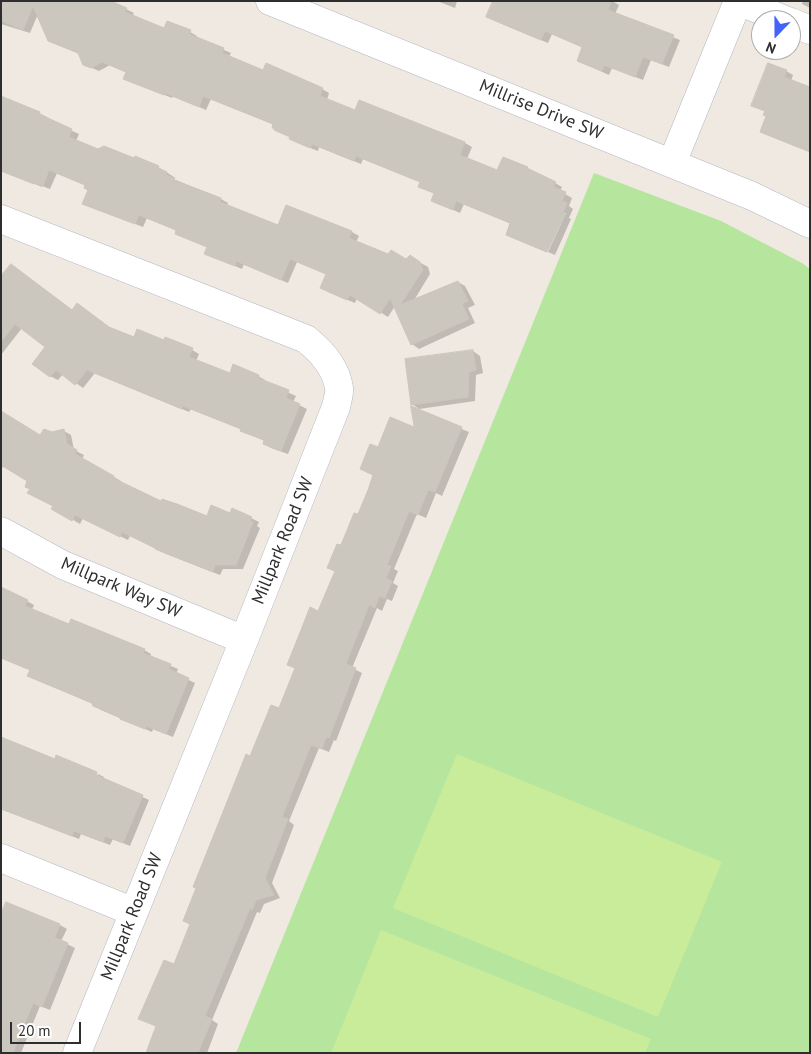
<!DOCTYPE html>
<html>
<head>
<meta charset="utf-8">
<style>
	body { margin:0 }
	#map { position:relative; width:811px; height:1054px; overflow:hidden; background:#efe9e1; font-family:"PT Sans",sans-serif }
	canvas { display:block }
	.frame { position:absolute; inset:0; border:2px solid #2e2e2e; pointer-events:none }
	.north { position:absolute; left:751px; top:10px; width:50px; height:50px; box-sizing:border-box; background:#fff; border:1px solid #ababab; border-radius:50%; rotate:202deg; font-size:14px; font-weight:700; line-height:20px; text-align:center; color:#2e2e2e }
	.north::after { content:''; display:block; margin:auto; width:18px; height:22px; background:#4264fb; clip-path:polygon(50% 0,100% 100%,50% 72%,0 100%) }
	.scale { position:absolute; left:10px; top:1022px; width:71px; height:22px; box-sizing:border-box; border:2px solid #2e2e2e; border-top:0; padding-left:6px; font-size:15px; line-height:18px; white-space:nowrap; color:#2e2e2e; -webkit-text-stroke:4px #fff; paint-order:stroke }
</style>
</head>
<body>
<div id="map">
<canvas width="811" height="1054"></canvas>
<div class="frame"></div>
<div class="north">N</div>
<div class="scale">20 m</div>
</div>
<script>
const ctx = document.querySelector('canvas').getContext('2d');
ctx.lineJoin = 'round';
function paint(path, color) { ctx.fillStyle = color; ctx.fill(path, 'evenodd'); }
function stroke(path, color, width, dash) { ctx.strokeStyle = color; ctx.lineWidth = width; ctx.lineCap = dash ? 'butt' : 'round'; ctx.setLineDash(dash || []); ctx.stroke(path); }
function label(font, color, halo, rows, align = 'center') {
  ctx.font = font + ' "PT Sans",sans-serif'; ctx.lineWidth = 4.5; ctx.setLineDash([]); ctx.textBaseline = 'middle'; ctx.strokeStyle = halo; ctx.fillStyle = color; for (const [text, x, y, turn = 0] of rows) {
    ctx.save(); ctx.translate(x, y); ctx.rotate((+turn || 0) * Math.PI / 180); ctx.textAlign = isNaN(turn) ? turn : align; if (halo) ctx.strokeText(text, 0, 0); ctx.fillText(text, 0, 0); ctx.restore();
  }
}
paint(new Path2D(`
	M594,173L721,221L802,263L810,269V1053H236Z`), '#b6e59e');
paint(new Path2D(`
	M457,754L722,862L658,1017L393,908Z
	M381,930L651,1039L645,1053H331Z`), '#c9ec9a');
paint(new Path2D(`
	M1,1H109L134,13L132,16L165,29L190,32L197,36L196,38L231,53L229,57L264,72L322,89L329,93L327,100L356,112L360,102L465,143L472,147L467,159L498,172L555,183L562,187L560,191L572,198L569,206L573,209L569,218L571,219L555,255L548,252L566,213H564L546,252L507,235L512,224L464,204L460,213L440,204L436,194L427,190L422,182L363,159L361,164L319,147L318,151L298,143L275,125L211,99L206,110L173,96L172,98L132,82L127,73L110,65L99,71L92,68L84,64L80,54L49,40L38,14L30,33L1,24Z
	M437,1H457L455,8Z
	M588,1H612L619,5L615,14L680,40L669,67L651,60L643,80L612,68L609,75L578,61L584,47L552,34L548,43L495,21Z
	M803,1H810V8L802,4Z
	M786,71L793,75L791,81L810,88V152L769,135L766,112L752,105Z
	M39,113L47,117L46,119L79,134L76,141L98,150L158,167L174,177L173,186L176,180L221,199L228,203L227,206L278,227L286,207L352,232L359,236L356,242L388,255L407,261L410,257L428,267L430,274L413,302L458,282L465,286L475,305L468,308L475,323L419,349L412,344L395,306L388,317L357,298L355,303L328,292L321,288L327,274L297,262L288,283L244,264L242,269L213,257L208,247L178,231L147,218L143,227L91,207L89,190L86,185L57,173L50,189L42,186V187L1,170Z
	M11,265L73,311L113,330L134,339L165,342L192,350L199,354L196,361L230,375L258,376L265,380V382L296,396L293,402L307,409L288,454L271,448L264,444L265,441L249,434L242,429L191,409L189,412L95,373L83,388L63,374L58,380L50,376L46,346L22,328L1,355V278Z
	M473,351L480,356L483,373L476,375L475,401L419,409L412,404Z
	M412,408L469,432L442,496L436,493L426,518L417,514L394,569L398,571L393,583L398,586L392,601L387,599L382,611L377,608L352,668L362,673L336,741L334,740L329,752L319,748L289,821L294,825L272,883L280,898L264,904L260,913L257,912L212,1020L218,1024L207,1053H147L157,1027L140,1018L174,966L191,925L184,921L251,758L280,710L296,669L289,665L319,612L336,572L329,568L359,516L375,475L378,449L415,429Z
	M1,412L41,437L64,431L71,435L74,450L84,455L82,459L121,481L120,482L162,502L207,517L231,515L251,518L259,522L257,526L260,528L243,569H223L220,575L164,553L130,536L128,540L83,518L80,524L53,508L54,506L31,489L29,481L4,466L1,469Z
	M1,593L27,601L34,605L32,610L70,625L144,650L151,654L150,657L178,669L176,674L195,683L173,737L153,729L152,732L129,722L101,710L93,704L29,676L31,670Z
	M98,774L104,777L103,779L149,800L130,846L113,839L110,845L81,834L79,839L1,808L95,781Z
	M60,925L67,929L61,941L75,948L50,1010L40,1006L21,1053H1Z`), '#0003');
const building = new Path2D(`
	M1,1H111L127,8L125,12L164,28L167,21L191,30L189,34L224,48L222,53L263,70L266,63L323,88L320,96L355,110L359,100L465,142L460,155L497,170L503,157L528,167L527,168L556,182L553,187L566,192L562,201L567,203L563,213L565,214L547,252L506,235L510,223L456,201L453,210L431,201L434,193L418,187L420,182L356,156L354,161L312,144L310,148L289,139L290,137L274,130V128H272L273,124L203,96L199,107L165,93L164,95L123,79L126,72L102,62L91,68L83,65L78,53L48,41L33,6L23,30L1,21Z
	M493,1H611L608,10L674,35L662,64L643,57L635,77L604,65L602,71L577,61L582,47L545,31L541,40L486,17Z
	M768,63L787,70L784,77L810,87V152L760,132L766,116L763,115L765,111L751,106Z
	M1,96L40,112L39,114L72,129L69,137L98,149L104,146L134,158L135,156L159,166L158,168L167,172L166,175L175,178L174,180L221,198L220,202L278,225L286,205L352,231L349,238L388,254L391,250L406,259L410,255L420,262L423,270L400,305L458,281L468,301L462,304L469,319L411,345L390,298L380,314L350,295L347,300L320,288L326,274L290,259L281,280L236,261L235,266L204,254L207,247L175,234L176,230L139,215L135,224L82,204L88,190L84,188L85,185L49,170L43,186L35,183L34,184L1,171Z
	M11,264L72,310L77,303L109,327L134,337L137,329L164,340L165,337L193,348L189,357L230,373L233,364L259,375L258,378L289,390L286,398L300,404L281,451L263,444L264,440L240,431L241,429L183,406L182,409L87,370L75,385L56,370L50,377L32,364L45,347L15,324L1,342V276Z
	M473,350L476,370L469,372L468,397L411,405L405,359Z
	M411,406L462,427L435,492L428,490L418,515L409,511L387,565L391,566L386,578L392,581L385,598L379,596L375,608L369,605L346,664L356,668L329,738L326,737L322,749L311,745L282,817L288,819L265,878L274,895L256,900L252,910L250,908L205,1016L212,1019L198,1053H146L156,1026L138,1019L164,960L174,964L190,924L183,921L196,888L193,887L225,807L246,754L250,756L271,705L279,708L295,668L287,665L301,630L310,607L318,611L335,571L327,568L337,544L341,545L354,513L358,514L368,490L373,475L360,469L370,444L378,447L390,417L414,427Z
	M1,411L40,435L44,429L52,432L64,429L67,444L77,450L75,454L114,476L113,478L161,501L162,499L177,504L207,516L211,505L230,513L232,508L252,517L250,521L253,522L236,565H215L213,572L155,549L156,548L122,532L120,537L75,515L72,521L51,509L53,506L27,493L30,489L25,487L27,481L1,465Z
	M1,587L28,600L25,606L69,624L71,619L145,649L143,653L171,664L169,669L189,678L166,734L146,726L145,729L120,719V717L93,706L92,703L27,676L30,670L1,658Z
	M1,737L55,759L56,755L97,772L96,775L143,795L123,843L105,836L103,842L74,831L72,836L1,809Z
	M6,902L60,924L54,937L68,943L42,1007L33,1003L13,1053H1V914Z`);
paint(building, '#cbc7bf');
stroke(building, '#cbc5ba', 1);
const minor = new Path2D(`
	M270,1L752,196L810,224
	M738,1L785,20
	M791,22L810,30
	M672,163L738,1
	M1,219L306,339C321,351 336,367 339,388C340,393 337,401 336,407L244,640L77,1053
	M1,531L63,565L244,640
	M1,858L134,912`);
stroke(minor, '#b4b7c1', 29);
stroke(minor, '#fff', 28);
label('18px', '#2e2e2e', '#fff', [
	["Millrise Drive SW",541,110,22],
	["Millpark Road SW",283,541,-68],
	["Millpark Way SW",121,588,23],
	["Millpark Road SW",132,917,-68]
]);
</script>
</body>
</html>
